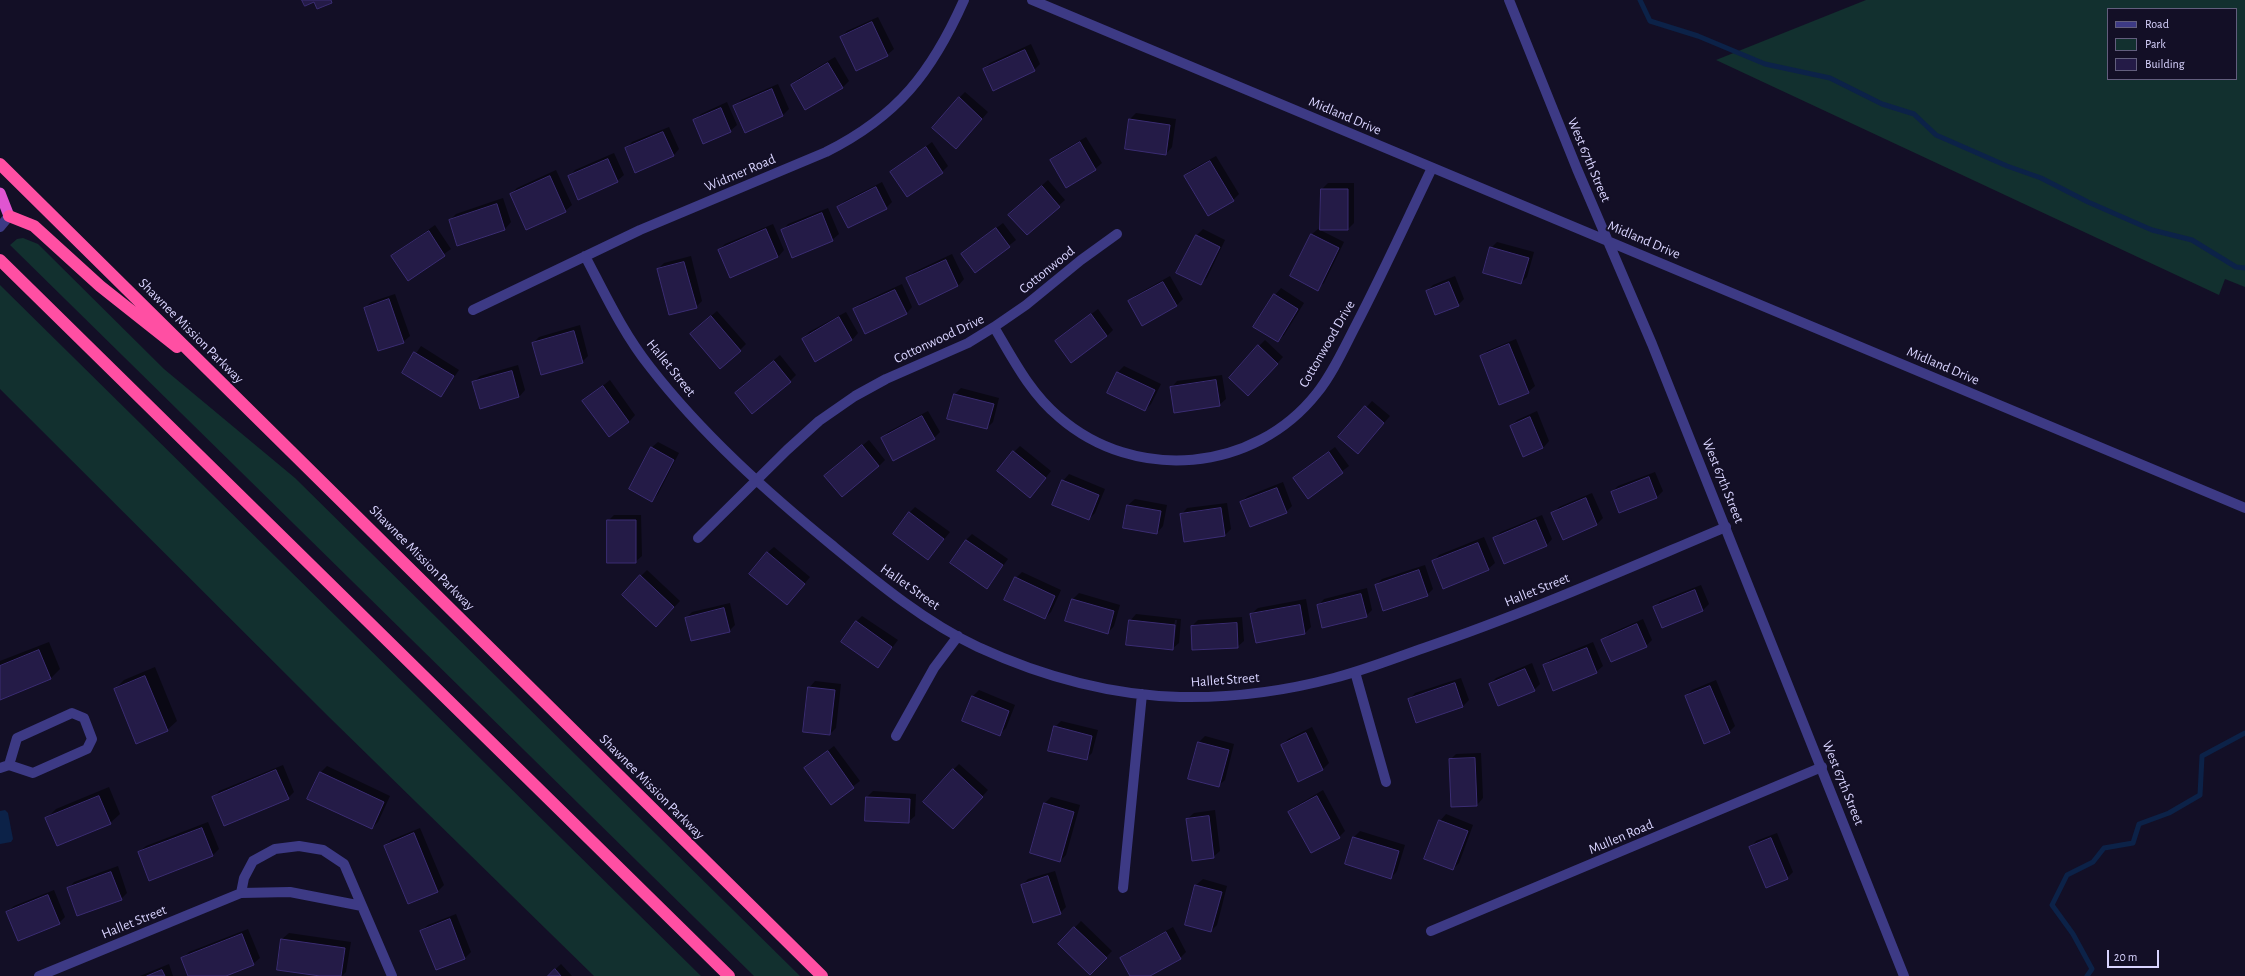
<!DOCTYPE html>
<html>
<head>
<meta charset="utf-8">
<style>
	body { margin:0 }
	#map { position:relative; width:2245px; height:976px; overflow:hidden; background:#130f26; font-family:"Alegreya Sans",sans-serif }
	canvas { display:block }
	.legend { position:absolute; left:2107px; top:8px; width:130px; height:72px; box-sizing:border-box; background:#130f26; border:1px solid #625e7d; margin:0; padding:5px 7px; list-style:none; font-size:12px; color:#d9d4ff }
	.legend li { display:flex; align-items:center; gap:8px; height:20px }
	.legend b { width:20px; border:1px solid #625e7d }
	.scale { position:absolute; left:2107px; top:950px; width:52px; height:18px; box-sizing:border-box; border:2px solid #d9d4ff; border-top:0; padding-left:5px; font-size:12px; line-height:14px; white-space:nowrap; color:#d9d4ff; -webkit-text-stroke:3px #130f26; paint-order:stroke }
</style>
</head>
<body>
<div id="map">
<canvas width="2245" height="976"></canvas>
<ul class="legend">
<li><b style="height:5px;background:#3d3a85"></b>Road</li>
<li><b style="height:11px;background:#12302f"></b>Park</li>
<li><b style="height:11px;background:#241b47"></b>Building</li>
</ul>
<div class="scale">20 m</div>
</div>
<script>
const ctx = document.querySelector('canvas').getContext('2d');
ctx.lineJoin = 'round';
function paint(path, color) { ctx.fillStyle = color; ctx.fill(path, 'evenodd'); }
function stroke(path, color, width, dash) { ctx.strokeStyle = color; ctx.lineWidth = width; ctx.lineCap = dash ? 'butt' : 'round'; ctx.setLineDash(dash || []); ctx.stroke(path); }
function label(font, color, halo, rows, align = 'center') {
  ctx.font = font + ' "Alegreya Sans",sans-serif'; ctx.lineWidth = 4; ctx.setLineDash([]); ctx.textBaseline = 'middle'; ctx.strokeStyle = halo; ctx.fillStyle = color; for (const [text, x, y, turn = 0] of rows) {
    ctx.save(); ctx.translate(x, y); ctx.rotate((+turn || 0) * Math.PI / 180); ctx.textAlign = isNaN(turn) ? turn : align; if (halo) ctx.strokeText(text, 0, 0); ctx.fillText(text, 0, 0); ctx.restore();
  }
}
paint(new Path2D(`
	M1866,0H2245V287L2225,279L2219,295L1716,60ZM2108,9H2236V79H2108Z
	M23,238L38,244L164,369L295,478L800,976H754L10,245L17,239Z
	M0,285L701,976H594L330,718L0,389Z`), '#12302f');
paint(new Path2D(`
	M5,810L8,813L13,839L11,842L0,844V811Z`), '#0c2248');
paint(new Path2D(`
	M878,17L894,49L887,55L841,37L847,31Z
	M1031,44L1040,64L1034,70L984,69L990,63Z
	M835,57L849,81L843,87L806,109L792,85L798,79Z
	M778,84L789,109L783,115L746,131L735,107L741,100Z
	M965,92L988,112L962,142L959,98Z
	M727,102L737,125L730,131L695,120L701,114Z
	M1136,113L1176,119L1172,147L1166,154L1130,119Z
	M669,127L679,149L673,156L626,149L632,142Z
	M1086,137L1102,163L1095,169L1051,160L1057,154Z
	M932,142L948,166L942,172H891Z
	M614,153L624,175L617,181L569,177L575,170Z
	M1216,156L1239,194L1233,200L1185,176L1191,170Z
	M556,170L572,205L565,211L511,194L517,188Z
	M1048,180L1065,200L1027,234L1016,209Z
	M882,182L892,202L886,208L838,207L845,201Z
	M1328,183H1354V223L1348,229L1322,189Z
	M503,198L511,222L505,229L458,244L450,220L456,214Z
	M828,208L839,234L832,240L782,231L788,224Z
	M1003,223L1016,240L975,272L962,254Z
	M773,224L784,250L778,257L719,250L725,244Z
	M435,225L451,249L408,279L392,256Z
	M1203,229L1225,240L1207,278L1200,284L1197,235Z
	M1318,229L1344,242L1324,283L1317,289L1311,235Z
	M1497,242L1534,252L1527,277L1521,283L1491,248Z
	M952,254L964,279L958,286L908,278L914,272Z
	M691,256L702,301L696,307L658,269L664,263Z
	M1170,276L1183,299L1176,306L1130,301L1136,295Z
	M1455,276L1464,299L1458,305L1427,291L1433,285Z
	M902,284L912,307L906,314L854,310L861,303Z
	M1281,288L1304,303L1284,335L1278,341L1275,295Z
	M395,294L410,336L403,342L365,308L371,302Z
	M1098,309L1113,330L1107,336L1056,341Z
	M717,311L746,344L740,350L697,328Z
	M846,312L858,333L852,340L803,339L809,332Z
	M580,325L588,356L582,362L533,343L539,337Z
	M1516,339L1535,386L1528,392L1481,357L1487,351Z
	M1265,340L1283,357L1254,388L1259,346Z
	M421,346L459,370L441,396L403,373Z
	M780,355L796,375L790,381L742,387Z
	M518,365L525,390L519,397L474,382L480,376Z
	M1124,366L1161,384L1151,404L1145,410L1118,372Z
	M1222,375L1226,399L1219,405L1171,388L1177,381Z
	M610,380L635,415L629,422L584,401Z
	M961,388L999,398L993,422L987,428L949,418L955,394Z
	M1372,401L1390,416L1364,446L1340,437Z
	M928,411L940,432L934,438L882,439L888,432Z
	M1537,411L1549,441L1543,448L1523,456L1511,426L1517,420Z
	M869,440L885,460L879,466L826,476Z
	M658,442L679,453L658,494L652,501L651,448Z
	M1020,446L1051,471L1036,490L1014,452Z
	M1335,447L1349,466L1308,497L1294,478Z
	M1655,472L1663,491L1657,497L1620,512L1612,492L1618,486Z
	M1069,474L1105,489L1095,513L1089,519L1063,481Z
	M1283,482L1292,506L1286,512L1241,502L1248,496Z
	M1592,493L1603,518L1597,524L1563,538L1553,513L1559,507Z
	M1135,499L1167,505L1163,526L1157,533L1128,505Z
	M1227,503L1231,529L1225,535L1181,515L1187,508Z
	M915,507L950,532L928,559L909,513Z
	M614,515H641L642,556L635,562L608,521Z
	M1542,515L1552,539L1546,546L1494,538L1501,532Z
	M972,534L1008,559L987,587L966,540Z
	M1484,537L1495,563L1488,569L1433,562L1439,555Z
	M774,547L810,577L793,598L767,553Z
	M1425,565L1433,589L1427,595L1376,585L1382,579Z
	M647,570L680,601L663,619L641,576Z
	M1022,572L1061,590L1051,612L1045,618L1016,578Z
	M1701,585L1709,604L1703,610L1662,627L1654,608L1660,601Z
	M1367,588L1372,610L1366,616L1318,606L1324,599Z
	M1079,593L1120,605L1114,626L1108,633L1066,620L1073,599Z
	M1306,599L1311,627L1305,633L1251,614L1258,608Z
	M730,603L735,625L729,631L686,618L692,612Z
	M1136,614L1181,619L1179,643L1172,649L1130,621ZM1175,620H1177L1174,643H1172Z
	M862,616L898,640L878,666L856,622Z
	M1242,617L1244,641L1237,647L1193,649L1192,626L1198,620Z
	M1643,619L1652,640L1646,646L1603,640L1609,634Z
	M49,642L60,669L50,679L0,699V661Z
	M1593,642L1603,666L1596,672L1544,666L1550,660Z
	M1532,663L1540,684L1534,690L1490,684L1496,678Z
	M155,667L177,721L167,730L115,689L124,680Z
	M1461,678L1469,700L1463,706L1409,700L1415,693Z
	M1716,680L1735,726L1729,732L1686,696L1692,690Z
	M815,681L841,684L836,728L830,734L809,688Z
	M979,690L1015,705L1006,728L999,735L973,696Z
	M1061,721L1098,730L1092,753L1086,759L1055,727Z
	M1312,727L1329,763L1323,769L1299,781L1282,745L1288,739Z
	M1205,736L1234,744L1225,780L1218,786L1189,778L1199,742Z
	M834,746L860,781L831,803L806,768Z
	M1481,753L1483,798L1477,805L1450,760L1456,754Z
	M959,764L988,790L959,822L953,770Z
	M283,765L294,792L288,798H213L219,791Z
	M327,766L390,796L378,822L372,828L308,798L321,772Z
	M109,787L120,814L110,823L47,818L56,809Z
	M1323,790L1345,831L1339,837L1289,812L1296,806Z
	M873,791L916,794L915,816L908,822L867,797Z
	M1051,797L1080,805L1066,855L1060,861L1045,803Z
	M1215,810L1220,851L1213,857L1187,819L1194,813Z
	M1446,814L1473,825L1459,863L1453,869L1440,821Z
	M208,822L219,849L213,855L150,880L139,852L146,846Z
	M420,828L444,885L438,891L409,903L385,846L391,840Z
	M1360,831L1405,845L1397,871L1391,878L1354,837Z
	M1777,833L1793,872L1787,878L1750,848L1756,841Z
	M118,866L127,893L121,899L68,889L74,882Z
	M1055,871L1066,907L1060,913L1022,885L1028,879Z
	M1203,879L1227,886L1217,925L1211,931L1196,885Z
	M54,890L65,917L59,923L7,912L14,906Z
	M456,914L471,952L465,958L436,969L421,931L428,925Z
	M1081,921L1112,951L1090,974L1059,944Z
	M1173,927L1186,952L1180,958L1148,976H1131L1122,958L1128,952Z
	M248,929L260,958L253,964L223,976H189L182,959L189,952Z
	M289,933L351,942L346,972L342,976H327L278,969L282,939Z
	M169,964L173,976H140Z
	M561,964L572,976H548Z`), '#0007');
stroke(new Path2D(`
	M1640,0L1650,21L1698,36L1765,64L1830,78L1882,104L1914,114L1936,135L2007,166L2041,178L2088,202L2152,230L2192,240L2236,267L2245,268
	M2087,976L2092,969L2073,934L2052,905L2067,875L2093,862L2104,848L2133,843L2139,824L2169,813L2200,795L2202,756L2245,733`), '#0c2248', 5);
const building = new Path2D(`
	M302,0H331L332,3L317,9L314,2L305,6Z
	M872,22L888,56L856,71L840,37Z
	M1025,50L1035,71L993,91L983,69Z
	M828,63L843,88L805,110L791,85Z
	M772,89L783,116L745,133L733,106Z
	M959,97L982,119L956,149L932,128Z
	M721,108L731,132L703,144L693,120Z
	M1129,119L1170,125L1166,155L1125,149Z
	M663,132L674,156L635,173L625,148Z
	M1080,142L1096,170L1066,188L1050,160Z
	M926,147L943,173L907,197L890,172Z
	M608,159L618,182L578,200L568,176Z
	M1210,161L1234,201L1208,216L1184,176Z
	M550,176L566,212L526,230L510,194Z
	M1042,186L1060,207L1027,235L1008,215Z
	M876,187L887,209L848,228L837,207Z
	M1321,189H1348V230H1320Z
	M497,204L505,230L457,246L449,220Z
	M822,213L833,241L792,258L781,230Z
	M996,228L1010,247L975,273L961,254Z
	M766,229L778,257L730,278L718,250Z
	M429,231L445,256L408,281L391,256Z
	M1311,234L1339,248L1318,291L1290,276Z
	M1196,235L1220,247L1201,285L1176,273Z
	M1490,247L1529,258L1521,284L1483,273Z
	M946,260L958,286L919,305L906,278Z
	M684,262L697,308L669,315L657,269Z
	M1163,282L1177,306L1142,326L1128,301Z
	M1449,282L1459,306L1435,315L1426,291Z
	M895,290L907,314L865,334L853,309Z
	M1274,294L1298,309L1278,342L1253,327Z
	M389,299L404,343L378,351L364,308Z
	M1091,314L1107,336L1071,363L1055,341Z
	M711,316L741,351L720,369L690,334Z
	M839,317L852,340L815,362L802,339Z
	M574,331L583,363L541,375L532,343Z
	M1509,344L1529,393L1499,405L1480,356Z
	M1258,345L1278,364L1248,396L1229,378Z
	M414,352L454,376L441,397L402,373Z
	M774,361L791,382L752,414L735,393Z
	M512,371L519,397L480,409L472,382Z
	M1117,372L1155,390L1145,411L1107,393Z
	M1216,380L1220,406L1174,413L1170,387Z
	M603,386L629,422L609,437L582,401Z
	M954,394L994,404L987,429L947,419Z
	M1365,406L1384,423L1358,454L1338,437Z
	M922,416L935,439L893,461L881,438Z
	M1530,417L1543,448L1523,457L1510,426Z
	M862,445L879,466L842,497L824,476Z
	M651,447L674,460L652,502L629,489Z
	M1013,451L1046,478L1030,498L997,471Z
	M1329,452L1343,473L1308,499L1293,478Z
	M1649,477L1657,498L1619,513L1611,492Z
	M1062,480L1099,495L1089,520L1052,505Z
	M1277,488L1287,513L1250,527L1240,502Z
	M1586,498L1597,525L1563,540L1551,513Z
	M1127,505L1161,511L1157,534L1123,528Z
	M1221,508L1225,536L1184,542L1180,514Z
	M909,512L944,539L928,560L893,534Z
	M607,520H636V563H607Z
	M1536,520L1547,546L1504,564L1493,538Z
	M966,540L1003,565L987,589L950,563Z
	M1478,543L1489,570L1443,589L1432,561Z
	M767,552L805,584L787,605L749,574Z
	M1419,570L1428,596L1383,611L1375,585Z
	M640,575L674,607L656,627L622,595Z
	M1015,577L1055,596L1045,619L1004,600Z
	M1695,590L1703,611L1662,628L1653,607Z
	M1361,594L1367,617L1322,628L1317,605Z
	M1072,599L1114,611L1108,634L1065,621Z
	M1300,605L1305,634L1256,643L1250,614Z
	M724,608L730,632L691,641L685,618Z
	M1129,620L1175,625L1173,650L1126,645Z
	M856,621L892,647L878,668L841,642Z
	M1237,623L1238,648L1192,650L1191,626Z
	M1637,624L1647,647L1611,662L1601,640Z
	M1587,648L1597,673L1553,691L1543,665Z
	M39,650L51,679L0,700V666Z
	M1525,669L1535,691L1498,706L1489,684Z
	M145,676L168,731L136,744L114,689Z
	M1455,683L1463,707L1416,723L1408,699Z
	M1710,686L1730,733L1704,744L1685,696Z
	M808,687L835,690L830,735L803,732Z
	M972,696L1009,711L1000,736L962,721Z
	M1054,726L1092,736L1087,760L1048,751Z
	M1306,733L1323,770L1298,782L1281,745Z
	M1198,742L1229,750L1219,787L1188,779Z
	M828,751L854,788L831,805L804,768Z
	M1475,758L1477,806L1451,807L1449,759Z
	M953,769L983,797L953,829L923,802Z
	M276,770L289,799L224,826L212,797Z
	M320,772L384,802L372,829L307,799Z
	M99,796L111,824L57,846L45,818Z
	M1317,796L1340,838L1311,853L1288,812Z
	M866,797L910,799L909,823L865,821Z
	M1044,803L1074,812L1060,862L1030,853Z
	M1209,816L1214,858L1192,861L1186,819Z
	M1439,820L1468,831L1453,870L1424,859Z
	M202,828L213,856L149,881L138,852Z
	M414,833L438,892L408,904L384,846Z
	M1353,837L1399,851L1391,879L1345,864Z
	M1771,838L1788,879L1766,888L1749,847Z
	M111,872L122,900L77,916L67,888Z
	M1048,876L1061,914L1033,923L1021,885Z
	M1195,885L1222,892L1211,932L1185,925Z
	M48,895L60,924L18,941L6,912Z
	M450,919L465,959L436,970L420,931Z
	M1074,927L1107,958L1090,975L1058,944Z
	M1166,932L1181,959L1150,976H1130L1120,958Z
	M242,934L254,965L226,976H188L181,958Z
	M281,939L345,948L341,976H320L277,970Z
	M555,969L561,976H548Z
	M162,970L165,976H147Z`);
paint(building, '#241b47');
stroke(building, '#3b2d73', 1);
stroke(new Path2D(`
	M585,256C605,294 623,333 650,367C702,434 768,493 833,546C878,583 925,622 978,647C1041,676 1110,695 1180,697C1231,698 1285,691 1334,678C1365,670 1395,658 1424,648C1527,613 1626,569 1726,527
	M473,310L640,230L826,152C898,116 932,72 964,0
	M994,327C1013,359 1030,393 1059,417C1135,483 1254,473 1317,393C1333,373 1344,348 1356,325C1383,273 1407,220 1432,168
	M698,538L787,450L819,421L855,396L886,379L968,343L994,327L1026,305L1081,260L1117,234
	M1355,672L1386,782
	M896,736L934,668L958,636
	M0,768L9,765L33,773L87,749L92,739L84,718L72,713L17,738L9,765
	M1123,888L1142,694
	M241,893L244,878L253,861L275,849L299,846L323,850L344,864L362,906
	M1431,931L1822,767
	M39,976L241,893L290,892L362,906L392,976`), '#3d3a85', 10);
stroke(new Path2D(`
	M1032,0L2245,508
	M1509,0L1577,169L1652,344L1904,976
	M0,227L9,216`), '#3d3a85', 10);
stroke(new Path2D(`
	M0,193L9,216`), '#e055d1', 11);
stroke(new Path2D(`
	M0,164L822,976
	M9,216L34,226L100,286L177,347
	M0,260L729,976`), '#ff4fa3', 12);
label('14px', '#d9d4ff', '#130f26', [
	["Midland Drive",1345,116,23],
	["West 67th Street",1589,160,67],
	["Widmer Road",740,173,-23],
	["Midland Drive",1644,240,23],
	["Cottonwood",1047,270,-39],
	["Shawnee Mission Parkway",191,331,45],
	["Cottonwood Drive",939,339,-25],
	["Cottonwood Drive",1327,344,-60],
	["Midland Drive",1943,366,23],
	["Hallet Street",671,368,51],
	["West 67th Street",1723,481,68],
	["Shawnee Mission Parkway",422,558,45],
	["Hallet Street",910,587,35],
	["Hallet Street",1537,590,-22],
	["Hallet Street",1225,680,-4],
	["West 67th Street",1843,783,68],
	["Shawnee Mission Parkway",652,787,45],
	["Mullen Road",1621,837,-23],
	["Hallet Street",134,922,-22]
]);
</script>
</body>
</html>
